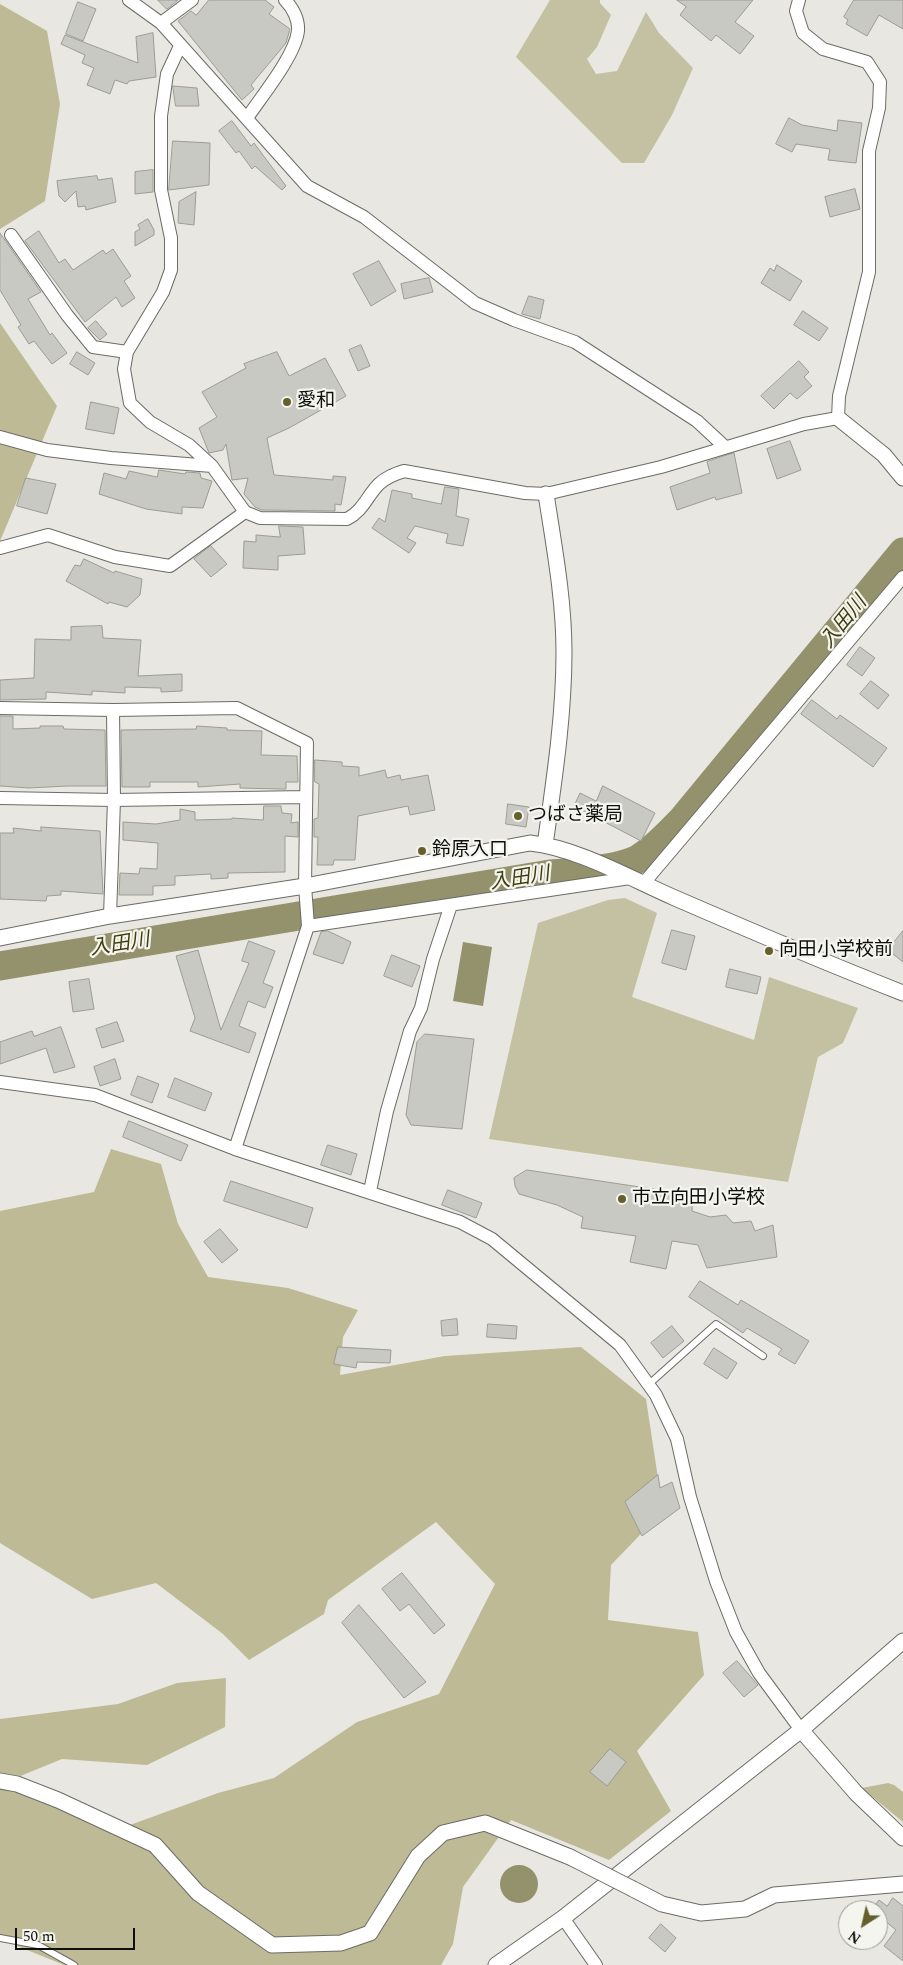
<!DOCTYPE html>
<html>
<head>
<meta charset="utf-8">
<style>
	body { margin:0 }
	#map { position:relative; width:903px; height:1965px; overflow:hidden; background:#e8e7e1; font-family:Spectral,serif }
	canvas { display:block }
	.north { position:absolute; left:838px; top:1900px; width:50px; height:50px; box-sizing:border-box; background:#f5f5ef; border:1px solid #999994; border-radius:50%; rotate:215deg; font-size:14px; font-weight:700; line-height:20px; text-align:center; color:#0e0e0c }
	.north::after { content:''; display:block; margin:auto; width:18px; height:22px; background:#645f2c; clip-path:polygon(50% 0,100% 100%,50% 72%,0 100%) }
	.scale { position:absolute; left:15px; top:1928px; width:120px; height:22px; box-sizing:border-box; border:2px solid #0e0e0c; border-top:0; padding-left:6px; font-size:15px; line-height:18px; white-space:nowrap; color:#0e0e0c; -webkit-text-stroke:4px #f5f5ef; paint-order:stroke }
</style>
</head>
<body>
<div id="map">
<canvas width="903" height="1965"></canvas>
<div class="north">N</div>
<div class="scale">50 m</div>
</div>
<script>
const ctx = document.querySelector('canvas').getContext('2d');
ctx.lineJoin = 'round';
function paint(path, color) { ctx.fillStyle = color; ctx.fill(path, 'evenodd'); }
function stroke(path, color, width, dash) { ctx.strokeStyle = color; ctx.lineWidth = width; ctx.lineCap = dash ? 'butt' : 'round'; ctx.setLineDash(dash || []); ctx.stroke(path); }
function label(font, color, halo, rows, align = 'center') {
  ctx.font = font + ' Spectral,"Noto Sans JP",serif'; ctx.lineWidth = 4.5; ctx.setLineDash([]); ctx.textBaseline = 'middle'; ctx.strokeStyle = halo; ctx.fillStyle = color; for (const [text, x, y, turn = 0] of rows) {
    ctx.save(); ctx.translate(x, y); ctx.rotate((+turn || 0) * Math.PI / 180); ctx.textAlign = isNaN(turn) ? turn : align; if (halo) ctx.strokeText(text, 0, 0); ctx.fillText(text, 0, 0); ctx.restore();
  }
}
paint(new Path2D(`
	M550,0H600V3L611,15L597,47L587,59L596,74L617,71L646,12L659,33L693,68L672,115L644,163H622L516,57Z
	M625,898L657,913L632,997L754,1040L769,977L858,1008L843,1043L818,1057L788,1182L489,1139L538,923L608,900Z`), '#c4c1a2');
paint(new Path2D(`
	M0,4L47,31L60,104L45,201L0,229Z
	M0,323L57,406L0,541Z
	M111,1149L161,1164L178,1224L208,1277L288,1288L358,1310L343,1337L340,1375L445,1356L581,1347L646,1399L663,1511L611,1565L608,1620L698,1632L704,1675L637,1751L671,1811L609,1860L511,1820L463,1887L453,1944L441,1965H64L0,1939V1719L118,1704L177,1683L226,1678L225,1727L147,1765L62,1759L13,1779L119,1829L218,1793L274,1778L357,1722L439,1694L495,1584L436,1522L328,1600L324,1614L249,1660L223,1634L156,1583L92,1599L0,1543V1211L94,1192Z
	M888,1783L894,1785L903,1792V1822L862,1788Z`), '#bdba95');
paint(new Path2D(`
	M463,942L492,947L483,1006L453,1001Z
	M500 1884a19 19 0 1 1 38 0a19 19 0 1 1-38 0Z`), '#94916d');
stroke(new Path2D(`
	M0,966L550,874C572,873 619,869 638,859C655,849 668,834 682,820L903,552`), '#94916d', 29);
const building = new Path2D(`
	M158,0H178L167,9Z
	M209,0H265L274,7L269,14L290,29L286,43L251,85L254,89L242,100L178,21L191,11L196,15Z
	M677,0H753L735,22L754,36L740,54L716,35L711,41L680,15L686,7Z
	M854,0H903V29L879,15L867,36L846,24L848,20L844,17Z
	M78,2L96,9L83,41L66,34Z
	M153,33L156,77L129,81L127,84L115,80L110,94L87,85L94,68L82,63L85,55L61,44L65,35L138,63L136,37Z
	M173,86L197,88L199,106H176Z
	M789,118L802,125L837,131L838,120L862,123L856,163L828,160L830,149L796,144L792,152L776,144Z
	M232,121L251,146L254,143L286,186L282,190L255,166L252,169L239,151L236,153L219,131Z
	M173,141L210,143L209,185L169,190Z
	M153,170V192L135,194V172Z
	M97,176L98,180L112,178L116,202L86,210L85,206L78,207L76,191L65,202L59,196L57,181Z
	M855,189L860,209L830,217L825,197Z
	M196,192L194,225L178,223L179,202Z
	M148,219L154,230V235L135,246V232L140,229L138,225Z
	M39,231L59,263L65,259L73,270L103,250L106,254L113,249L131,276L124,281L135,298L122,307L116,297L85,322L25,241Z
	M0,233L41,292L28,299L50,335L52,333L67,353L52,364L34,341L29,344L18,327L21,325L0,290Z
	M379,261L396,291L371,306L353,274Z
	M777,265L802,281L790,301L761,283L770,268L774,271Z
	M429,278L433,292L404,299L401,284Z
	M529,296L544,300L540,319L522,314Z
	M803,311L828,328L819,341L794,325Z
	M96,321L107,334L100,340L88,328Z
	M361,345L370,366L358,371L349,350Z
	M77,352L95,363L88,375L70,364Z
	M277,352L289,376L325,358L346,396L289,428L267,438L274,475L333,480V476L346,477L341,505L335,504V511L262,510L255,507L244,494L248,478L232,480L226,444L223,450L209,453L199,428L217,417L202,392L246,368L244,364Z
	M799,361L809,372L804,377L812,386L797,399L790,393L774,409L761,396Z
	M91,402L119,408L114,434L86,429Z
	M790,441L801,470L777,479L767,449Z
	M734,453L742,493L716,500L715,497L677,510L670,487L710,473L707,462Z
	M159,470L185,474L186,472L200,473L201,478L212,481L203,508L182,507V514L146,509L99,494L104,473L126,479L129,471L157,477Z
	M26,478L56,484L47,514L17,506Z
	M445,487L459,489L456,516L469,519L463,546L446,543L448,534L415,526L407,538L416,543L409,553L372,528L379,518L385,522L392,490L412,494V498L441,504Z
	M279,526L303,527L305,554L278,556V570L243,568L244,541L256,542V535L280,537Z
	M211,546L227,564L211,577L194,559Z
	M84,559L114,573L115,571L142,579L140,595L127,607L109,602L108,604L66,581L75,565L80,566Z
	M102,626L103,638L141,640L138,676L182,674V691L161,692V688L125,687V693L92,691V695L46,692V699L0,700V680L34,678L35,639L71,640V627Z
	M860,647L875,658L862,676L847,665Z
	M871,681L889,695L878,709L860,694Z
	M812,700L837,719L840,715L887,748L873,767L801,714Z
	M0,716H13V729L40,728V726H63L64,729L105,730L106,786H67L29,788L0,786Z
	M197,726L227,728V730L262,731L261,755L297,756L298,782H286V789H280L240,788V784L198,787V782H150V787H122L121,730L196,729Z
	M315,760L342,762V766L359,767V776L385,770L387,778L400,775L401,780L428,775L435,810L410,815L408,806L358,816L355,860H334L333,865H317L318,837H314V819L318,818L319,784L315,782Z
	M603,786L655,813L641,841L574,806L580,793L596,801Z
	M508,804L529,807L526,827L506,824Z
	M264,806H281L282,813L292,814L291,823L298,822V837L285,836V872L228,873V878L211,879V874L175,876V885L153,886V895H119L120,873L139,874L140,868L157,869L158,843L123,840V822L156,824L180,820V809L195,812V820L232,819V818L263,820Z
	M41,827L100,831L103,894L61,891V895L47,896L46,901L0,899V833H14L13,828L41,831Z
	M672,930L695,936L686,970L662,963Z
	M328,931L351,942L343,964L313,954L321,932Z
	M903,931V962L888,950Z
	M249,941L275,951L263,983L273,987L265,1008L248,1001L239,1026L256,1033L249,1053L190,1031L195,1018L176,956L198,950L221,1030L249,963L242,961Z
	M392,955L420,966L412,987L384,976Z
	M730,969L761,977L757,994L726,987Z
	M89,979L94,1009L73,1012L69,982Z
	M117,1022L124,1041L102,1048L96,1029Z
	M61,1027L75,1067L54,1073L46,1048L0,1064V1042L32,1031L34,1036Z
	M425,1034L474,1039L462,1129L411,1125L406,1115L417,1042Z
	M115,1059L121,1079L100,1086L94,1067Z
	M138,1076L159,1084L152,1103L131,1095Z
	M175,1078L212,1093L205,1111L168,1097Z
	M129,1121L188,1145L181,1161L123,1137Z
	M328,1145L357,1154L351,1175L321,1165Z
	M527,1170L693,1195L692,1211L710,1217L726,1215L733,1223L751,1221L755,1231L773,1225L777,1257L707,1268L698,1245L672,1241L666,1269L630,1262L636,1236L581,1228L583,1217L557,1205L519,1194L515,1186L514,1178Z
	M231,1181L313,1208L307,1228L224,1201Z
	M448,1190L482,1203L476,1218L442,1205Z
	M220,1229L238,1250L222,1263L204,1242Z
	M700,1281L738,1305L741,1300L809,1341L795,1364L778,1354L782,1349L747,1328L743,1333L689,1297Z
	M457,1319L458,1335L442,1336L441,1321Z
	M488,1324L517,1326L516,1339L487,1337Z
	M672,1326L684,1341L663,1358L651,1343Z
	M338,1347L391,1350L390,1363L357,1362L356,1368L334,1364Z
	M714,1348L737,1363L727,1379L704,1364Z
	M658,1475L660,1488L672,1482L680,1508L642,1536L625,1502Z
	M402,1573L445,1625L434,1634L409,1604L400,1611L382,1589Z
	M359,1605L426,1682L404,1698L342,1623Z
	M737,1661L758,1685L744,1697L723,1673Z
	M610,1749L626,1762L607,1786L590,1772Z
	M893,1898L903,1906V1961L884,1946L896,1930L878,1915V1910H871L879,1900L887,1906Z
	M661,1924L676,1938L665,1952L649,1938Z`);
paint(building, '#c9c9c3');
stroke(building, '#9c9b96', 1);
const service = new Path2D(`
	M648,1385L716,1324L763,1356
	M0,1938L38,1945L74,1965`);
const minor = new Path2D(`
	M129,0L161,23L307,186L364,217L475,303L514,320L575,342L697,421L725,447
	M161,23L192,0
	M180,46L167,74L161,116V190L171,238V270L163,292L127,352L124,369L130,403L150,422L189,445L212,466L245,512L260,518L347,519C363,511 367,496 379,484C386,477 395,474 404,471L525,493L546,494L661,467L804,424L838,418L839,396L869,272V151L879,108L880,82L867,62L823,49L803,33L796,11L799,0
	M247,118C261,97 295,56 298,31C299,20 293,8 285,0
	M11,235L67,315L93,347L127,352
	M0,437L47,450L111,458L212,466
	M0,548L48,535L115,557L170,566L245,512
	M0,708L113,710L237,708L307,743L305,886L308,926L235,1149
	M0,798L114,800L306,797
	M643,884L903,577
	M110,916L114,800L113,710
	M308,926L630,878
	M0,1082L95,1095L235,1149L460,1222L492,1239L620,1345L656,1395L677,1439L690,1497L716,1581L736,1632L759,1673L801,1730
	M370,1191L387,1111L410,1031L421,1008L433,959L451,905
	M563,1918L596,1965`);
const tertiary = new Path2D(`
	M838,418L884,455L903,478
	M545,845C554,781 564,717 564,652C564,599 554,546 546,494
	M0,938L110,916L305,886L530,843C578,848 631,879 675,898C751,931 826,963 903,993
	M801,1730L856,1793L903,1838
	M0,1781L17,1784L58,1800L155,1845L198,1893L272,1945L341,1943L370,1933L418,1856L443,1833L485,1823L570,1857
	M633,1889L662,1904L701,1913L745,1909L774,1895L903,1884
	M496,1965L563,1918L801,1730L903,1641`);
stroke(service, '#6c6b66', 8);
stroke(minor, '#6c6b66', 14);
stroke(tertiary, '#6c6b66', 17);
stroke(service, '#fff', 6);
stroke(minor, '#fff', 12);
stroke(tertiary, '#fff', 15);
const tertiaryBridge = new Path2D(`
	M570,1857L633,1889`);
stroke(tertiaryBridge, '#6c6b66', 17, []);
stroke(tertiaryBridge, '#fff', 15);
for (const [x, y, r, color] of [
	[287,402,5,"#645f2c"],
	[518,816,5,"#645f2c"],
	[422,851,5,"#645f2c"],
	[769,951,5,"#645f2c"],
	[622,1199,5,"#645f2c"]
]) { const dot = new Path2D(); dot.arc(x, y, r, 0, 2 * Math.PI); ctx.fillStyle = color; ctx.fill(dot); stroke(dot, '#f5f5ef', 2); }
label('19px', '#0e0e0c', '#f5f5ef', [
	["愛和",297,402],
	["つばさ薬局",528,816],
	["鈴原入口",432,851],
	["向田小学校前",779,951],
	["市立向田小学校",632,1199]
], 'left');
label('italic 20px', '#413d0d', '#f5f5ef', [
	["入田川",845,623,-51],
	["入田川",520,880,-9],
	["入田川",120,946,-9]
]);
</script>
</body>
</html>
